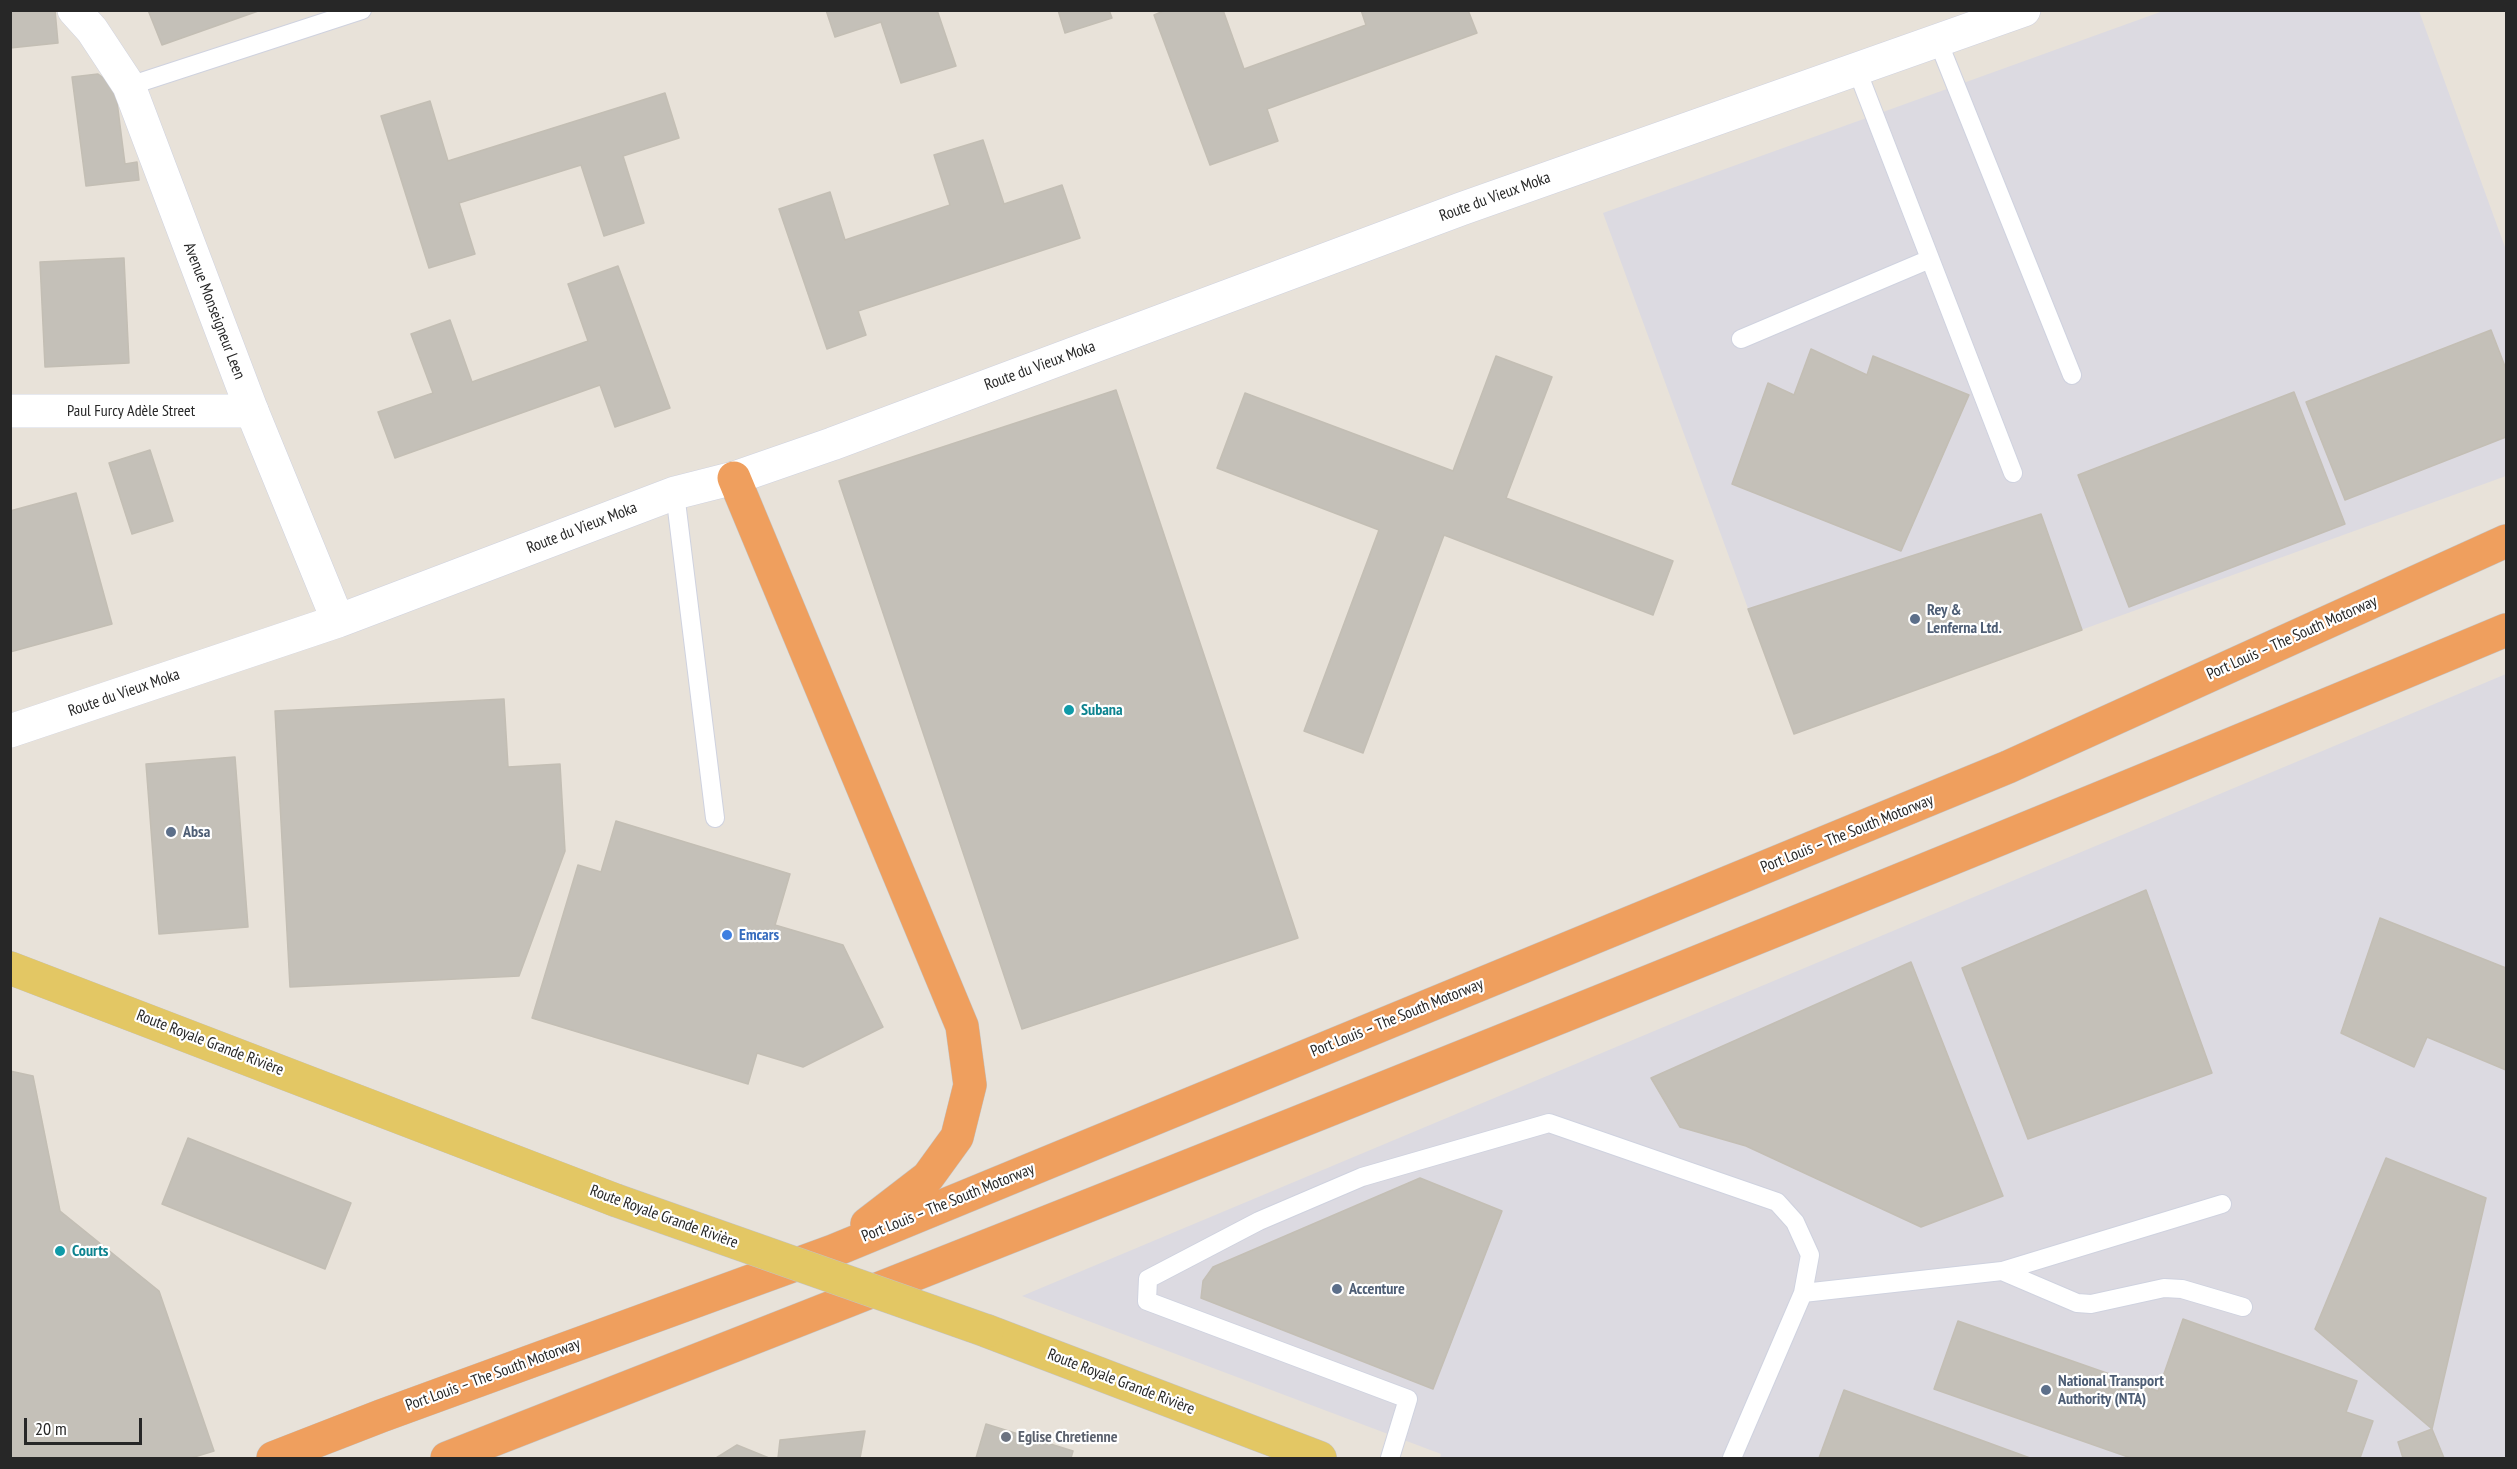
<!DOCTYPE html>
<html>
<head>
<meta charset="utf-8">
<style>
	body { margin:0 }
	#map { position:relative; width:2517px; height:1469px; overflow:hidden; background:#e8e2d9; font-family:"PT Sans Narrow",sans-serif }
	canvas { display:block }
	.frame { position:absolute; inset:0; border:12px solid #272727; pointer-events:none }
	.scale { position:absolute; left:24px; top:1418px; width:118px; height:27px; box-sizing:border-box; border:3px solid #272727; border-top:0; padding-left:8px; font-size:18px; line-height:21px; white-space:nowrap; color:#272727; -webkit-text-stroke:4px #fff; paint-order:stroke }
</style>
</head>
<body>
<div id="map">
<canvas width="2517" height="1469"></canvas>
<div class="frame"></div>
<div class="scale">20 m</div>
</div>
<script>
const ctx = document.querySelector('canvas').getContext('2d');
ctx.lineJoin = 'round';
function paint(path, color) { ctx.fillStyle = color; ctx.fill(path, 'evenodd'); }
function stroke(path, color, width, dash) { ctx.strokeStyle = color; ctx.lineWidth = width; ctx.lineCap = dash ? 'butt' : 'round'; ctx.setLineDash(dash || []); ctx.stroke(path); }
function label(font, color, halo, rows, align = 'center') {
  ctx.font = font + ' "PT Sans Narrow",sans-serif'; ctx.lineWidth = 4.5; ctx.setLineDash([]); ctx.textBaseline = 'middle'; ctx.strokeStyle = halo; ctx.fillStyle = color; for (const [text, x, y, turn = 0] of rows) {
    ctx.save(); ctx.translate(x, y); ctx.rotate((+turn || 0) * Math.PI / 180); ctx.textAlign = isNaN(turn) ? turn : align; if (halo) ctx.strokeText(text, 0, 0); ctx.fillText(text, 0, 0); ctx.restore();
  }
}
paint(new Path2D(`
	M2163,11H2419L2506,250V476L1794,734L1603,213Z
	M2506,674V1458H1440L1441,1454L1022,1296Z`), '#dcdae1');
const building = new Path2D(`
	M10,10H55L58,43L10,48Z
	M148,10H261L162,45Z
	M826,10H937L956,66L901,83L881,22L835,37Z
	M1058,10H1109L1112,18L1065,33Z
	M1166,10H1223L1244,69L1366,25L1361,10H1468L1477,33L1267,109L1278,141L1210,165L1154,15Z
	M98,74L115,86L125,164L137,162L139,180L86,186L72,77Z
	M665,93L679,138L623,156L644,223L604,236L581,165L459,203L475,254L429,268L381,116L430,101L448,161Z
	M983,140L1004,204L1062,185L1080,238L858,311L866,335L827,349L779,209L830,192L845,240L950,205L934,155Z
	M124,258L129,363L45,367L40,262Z
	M618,266L670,408L615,427L600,385L395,458L378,412L433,393L411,334L450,320L472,382L588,341L568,284Z
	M2491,330L2506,369V437L2345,500L2306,402Z
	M1811,349L1867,375L1873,356L1969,395L1901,551L1732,484L1768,383L1794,395Z
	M1496,356L1552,377L1506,498L1673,561L1653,615L1444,535L1363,753L1304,731L1379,530L1217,468L1245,393L1453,471Z
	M1116,390L1298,938L1022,1029L839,481Z
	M2294,392L2345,524L2129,607L2078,475Z
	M150,450L173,521L132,534L109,463Z
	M76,493L112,624L10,652V511Z
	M2041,514L2082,630L1794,734L1748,609Z
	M504,699L508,767L560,764L565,851L519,976L290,987L275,711Z
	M235,757L248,927L159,934L146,764Z
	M616,821L790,874L775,925L843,945L883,1027L803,1067L757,1053L748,1084L532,1018L578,865L601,872Z
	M2146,890L2212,1073L2028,1139L1962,968Z
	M2380,918L2506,968V1070L2427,1037L2414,1067L2341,1033Z
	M1911,962L2003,1196L1921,1227L1746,1146L1680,1127L1651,1078Z
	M10,1071L33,1076L60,1211L159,1291L214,1451L191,1458H10Z
	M188,1138L351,1203L325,1269L162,1204Z
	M2386,1158L2486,1198L2432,1429L2315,1329Z
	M1420,1178L1502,1211L1433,1389L1201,1298L1203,1281L1213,1267Z
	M2183,1319L2357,1381L2346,1412L2373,1421L2360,1458H2131L1934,1389L1958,1321L2158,1391Z
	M1844,1390L2030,1458H1819Z
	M986,1424L1073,1451L1071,1458H976Z
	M2432,1429L2444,1458H2403L2398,1442Z
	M865,1431L860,1458H778L780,1440Z
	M737,1445L769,1458H716Z`);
paint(building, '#c4c0b8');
stroke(building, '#c3beb4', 1.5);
const lane = new Path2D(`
	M1938,41L2072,375
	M1857,70L2013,473
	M129,86L362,10
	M1741,339L1930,259
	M675,493L715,818
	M2002,1271L2222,1204
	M1803,1293L2002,1271L2077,1303L2091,1304L2164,1288L2182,1289L2243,1307
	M1390,1458L1408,1399L1147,1301L1148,1279L1259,1221L1362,1177L1549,1123L1777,1202L1795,1222L1810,1255L1803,1293L1732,1458`);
const street = new Path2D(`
	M10,411H252`);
const secondary = new Path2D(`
	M74,10L92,30L129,86L252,411L338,621
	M10,731L338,621L675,493L734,478L832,444L1461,209L2024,10`);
const primary = new Path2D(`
	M10,968L615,1200
	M987,1331L1320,1458`);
const highway = new Path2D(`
	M734,478L962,1026L970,1085L957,1137L928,1177L867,1224
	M273,1458L381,1416L833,1251L2008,767L2506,541
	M447,1458C1136,1189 1824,915 2506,630`);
stroke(lane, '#cfd2df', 20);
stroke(street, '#cfd2df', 34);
stroke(secondary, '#cfd2df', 34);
stroke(primary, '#c3c3c3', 34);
stroke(highway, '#c3c3c3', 34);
stroke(lane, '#fff', 18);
stroke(street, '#fff', 33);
stroke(secondary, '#fff', 33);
stroke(primary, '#e3c764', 33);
stroke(highway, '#ef9f5e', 33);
const primaryBridge = new Path2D(`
	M615,1200L987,1331`);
stroke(primaryBridge, '#c3c3c3', 34, []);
stroke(primaryBridge, '#e3c764', 33);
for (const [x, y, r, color] of [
	[1915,619,6,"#5c6f8a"],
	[1069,710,6,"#0f9aa8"],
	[171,832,6,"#5c6f8a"],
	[727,935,6,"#3f7fe0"],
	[60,1251,6,"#0f9aa8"],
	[1337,1289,6,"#5c6f8a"],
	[2046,1390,6,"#5c6f8a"],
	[1006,1437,6,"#6b7280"]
]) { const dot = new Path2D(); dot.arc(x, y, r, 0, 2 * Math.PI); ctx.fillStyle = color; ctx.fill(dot); stroke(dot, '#fff', 2); }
label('16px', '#272727', '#fff', [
	["Route du Vieux Moka",1495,197,-20],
	["Avenue Monseigneur Leen",214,311,69],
	["Route du Vieux Moka",1040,366,-20],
	["Paul Furcy Adèle Street",131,411],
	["Route du Vieux Moka",582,528,-21],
	["Port Louis – The South Motorway",2292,638,-24],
	["Route du Vieux Moka",124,693,-19],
	["Port Louis – The South Motorway",1847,834,-22],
	["Port Louis – The South Motorway",1397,1018,-22],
	["Route Royale Grande Rivière",210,1043,21],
	["Port Louis – The South Motorway",948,1203,-22],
	["Route Royale Grande Rivière",664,1217,20],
	["Port Louis – The South Motorway",493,1375,-20],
	["Route Royale Grande Rivière",1121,1382,21]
]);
label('bold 16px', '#4e5e75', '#fff', [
	["Rey &",1927,610],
	["Lenferna Ltd.",1927,628],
	["Absa",183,832],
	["Accenture",1349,1289],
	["National Transport",2058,1381],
	["Authority (NTA)",2058,1399]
], 'left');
label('bold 16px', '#0d838f', '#fff', [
	["Subana",1081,710],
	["Courts",72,1251]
], 'left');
label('bold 16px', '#366cbe', '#fff', [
	["Emcars",739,935]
], 'left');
label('bold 16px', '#5b616d', '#fff', [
	["Eglise Chretienne",1018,1437]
], 'left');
</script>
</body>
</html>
